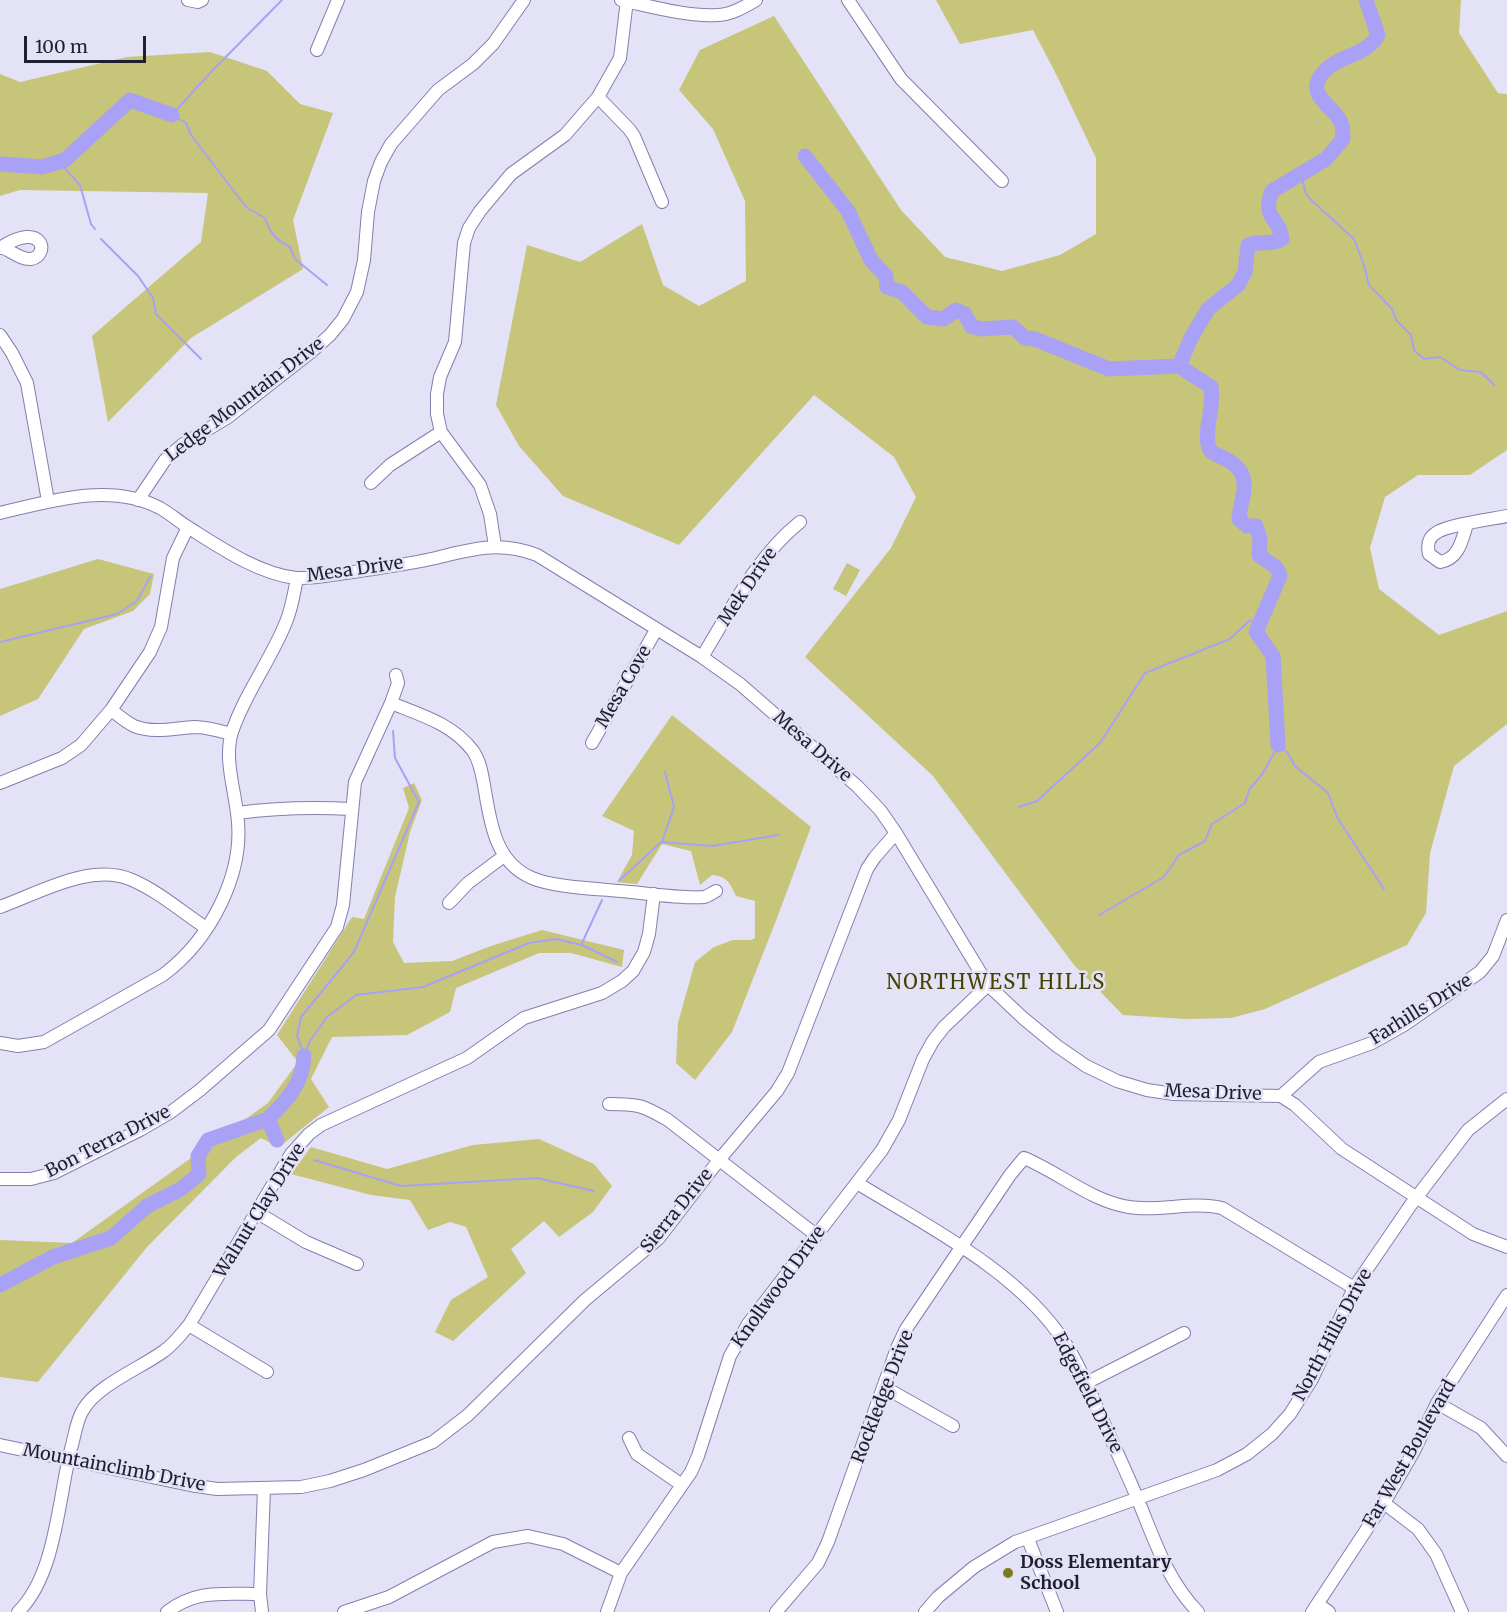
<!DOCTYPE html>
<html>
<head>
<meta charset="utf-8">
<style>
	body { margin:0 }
	#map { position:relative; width:1507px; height:1612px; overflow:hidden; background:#e3e2f7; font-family:Merriweather,serif }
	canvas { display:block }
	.scale { position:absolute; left:24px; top:36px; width:122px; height:27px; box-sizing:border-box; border:3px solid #201f31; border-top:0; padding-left:8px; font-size:18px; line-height:21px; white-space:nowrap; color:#201f31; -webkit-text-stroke:4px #e3e2f7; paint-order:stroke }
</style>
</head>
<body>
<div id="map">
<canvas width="1507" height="1612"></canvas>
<div class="scale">100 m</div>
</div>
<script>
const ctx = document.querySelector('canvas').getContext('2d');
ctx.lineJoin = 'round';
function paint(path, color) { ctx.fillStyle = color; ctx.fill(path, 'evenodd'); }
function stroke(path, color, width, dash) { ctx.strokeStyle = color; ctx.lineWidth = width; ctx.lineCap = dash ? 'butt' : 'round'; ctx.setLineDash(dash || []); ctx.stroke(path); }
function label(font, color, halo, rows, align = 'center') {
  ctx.font = font + ' Merriweather,serif'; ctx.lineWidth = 5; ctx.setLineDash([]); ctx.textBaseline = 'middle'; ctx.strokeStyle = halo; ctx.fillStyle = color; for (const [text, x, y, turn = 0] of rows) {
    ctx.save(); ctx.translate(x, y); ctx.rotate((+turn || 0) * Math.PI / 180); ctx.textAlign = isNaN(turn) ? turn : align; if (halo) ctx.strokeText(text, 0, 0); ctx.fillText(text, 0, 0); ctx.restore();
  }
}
paint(new Path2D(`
	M936,0H1461L1459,33L1498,93L1507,94V450L1470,475H1418L1385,497L1370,548L1379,589L1439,635L1507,611V724L1454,766L1430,853L1426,913L1407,945L1265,1009L1231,1018L1186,1019L1123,1015L1074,965L933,776L805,657L891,548L916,497L894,457L814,395L679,545L563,496L519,446L496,405L527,245L580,262L642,224L663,285L699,306L746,281L745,201L713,129L679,90L700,50L774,16L901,210L945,257L1002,271L1060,255L1096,234V158L1057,76L1033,30L960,44Z
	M210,52L267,71L300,104L333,113L293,220L303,269L191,338L108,422L92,336L201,242L208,193L20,190L0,196V74L20,82L127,57Z
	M98,559L154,574L150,594L133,611L84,629L38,699L0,716V589Z
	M847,563L860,570L846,596L833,589Z
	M672,715L811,827L777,918L732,1032L695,1080L676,1063L678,1023L695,962L714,947L733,940H751L755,938V901L736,896C730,883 727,876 712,875L700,885L691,851L662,844L637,884L617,882L632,855L634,831L602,816Z
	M414,783L422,800L410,832L395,897L393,942L404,963L452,961L491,946L542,930L624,950L622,967L571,953H539L456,988L450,1012L407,1035L332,1037L311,1079L329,1107L279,1147L261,1138L236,1157L147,1247L38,1382L0,1377V1240L72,1243L268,1103L298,1062L277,1035L352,917L364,919L409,808L403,788Z
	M539,1139L594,1164L612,1186L593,1212L559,1237L544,1221L511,1249L526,1273L453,1341L435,1332L451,1300L488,1277L466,1227L450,1222L428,1230L410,1200L371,1195L291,1174L311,1147L387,1169L473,1145Z`), '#c7c57a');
stroke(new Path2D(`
	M282,0L210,73L172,115L186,123L191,135L246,207L265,218C270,233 276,240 290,247L295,259L327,285
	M59,162L80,185L91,224L95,229
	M1301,174L1306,194L1310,199L1354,239L1364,265L1369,285L1392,309L1396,320L1411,335L1414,350L1424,359L1440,357L1460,370L1481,372L1494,385
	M101,239L138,276L153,298L156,314L201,359
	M0,642L117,614L137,601L150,577
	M1019,807L1037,801L1100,743L1145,673L1230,639L1249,621L1262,620
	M662,842L674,807L665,772
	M620,880L661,842L712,846L779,835
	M1099,915L1164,877L1179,855L1205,841L1212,824L1245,803L1249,790L1263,773L1278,745L1287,752L1295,766L1328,793L1338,819L1384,889
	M582,945L617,962
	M304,1054L297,1036L301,1017L354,952L419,802L395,758L393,731
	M304,1056L310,1041L327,1017L356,995L423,987L529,943L556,939L581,945L602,900
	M314,1160L401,1186L537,1178L594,1191`), '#a8a1f5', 2);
stroke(new Path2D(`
	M805,156L848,211L871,260L886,276L887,287L902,292L927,317L943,319L956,310L965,314L971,326L981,329L1013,327L1025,338L1035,339L1109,369L1179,366
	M0,164L42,167L65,160L130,100L172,115
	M1278,745L1273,656L1256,632L1280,576L1277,568L1259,555L1260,539L1256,526H1247L1239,519C1239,507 1246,493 1244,482C1241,458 1213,458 1209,448C1203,430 1215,407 1211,387L1179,366L1191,338L1208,309L1238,285L1245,272L1248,245C1260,241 1272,245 1282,239C1280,217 1261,220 1272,191L1326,159L1343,139C1343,135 1343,129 1342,125C1337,107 1304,97 1322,74C1338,54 1366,57 1378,35L1366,0
	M268,1119C286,1101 303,1084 304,1056
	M0,1285L53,1257L111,1238L147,1206L181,1189L199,1174L198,1156L208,1140L268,1119L277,1140`), '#a8a1f5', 15);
const minor = new Path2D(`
	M188,0L198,2L202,0
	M621,0C650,6 688,17 717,15C731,15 744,7 756,0
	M848,0L901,79L1002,181
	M317,50L338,0
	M598,97L629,129L634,136L662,202
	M0,248C44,219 50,256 31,259C21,260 10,250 1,247
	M0,335L12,353L27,383L48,501
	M371,483L390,465L441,432
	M138,500L165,460L182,445L228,417L311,352L330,335L343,319L357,292L364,260L368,212L374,181L381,162L391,144L438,90L473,64L493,44L524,0
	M0,513C51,501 110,482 160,508C169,513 177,520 186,526C218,546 258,574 296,578C312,579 330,575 346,573C374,569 403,565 431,559C470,550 497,540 537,555L702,657L740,684L857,786L880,810L896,833L988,985L1023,1018L1057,1046L1086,1066L1117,1081L1147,1090L1174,1094L1281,1096L1295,1105L1342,1149L1473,1234L1507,1247
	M1467,524C1462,540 1459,559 1440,562L1429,554C1427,545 1428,538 1436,533C1446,525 1492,519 1507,516
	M495,546L490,514L480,485L441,432L437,414V394L440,377L455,342L464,243L469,228L480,211L511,174L565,135L598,97L620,58L627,0
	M702,657C731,610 756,557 800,522
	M391,703C421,715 453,724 473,751C480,761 482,774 484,785C490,820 494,862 532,878C555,888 605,889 631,892C651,894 686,899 704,897C708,896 712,893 716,891
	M111,710C118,715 126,722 134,726C155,734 174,728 195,727C207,727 220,731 231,734
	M592,743L656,630
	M0,783L62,758L81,745L111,710L150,652L161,627L173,558L188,527
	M237,813C276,808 313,807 351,809
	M449,903L468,883L504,856
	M0,907C39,893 91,862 132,880C158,891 182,912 206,928
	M0,1043L18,1046L44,1042L163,975C210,940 246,873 237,813C234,787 224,758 232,732C245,693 271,660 286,622C292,608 294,593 297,578
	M1281,1096L1319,1062L1372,1043L1404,1025L1480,972L1493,956L1507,920
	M609,1104C639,1104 642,1105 668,1120L816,1235
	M0,1179H31L54,1173L140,1130L171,1112L200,1090L269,1030L337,927L343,905L355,782L391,703L398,683L396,675
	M857,1183C927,1226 1020,1272 1065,1343C1079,1364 1089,1389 1099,1412C1112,1442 1126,1471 1138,1500C1155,1541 1167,1580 1198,1612
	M258,1213L306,1242L357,1264
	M189,1325L267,1372
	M1086,1383L1184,1333
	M884,1387L953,1426
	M1437,1403L1481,1428L1507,1456
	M629,1438L637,1454L682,1485
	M0,1445L190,1485L217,1489L301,1487L330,1481L364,1470L433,1442L468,1415L585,1300L658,1239L719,1160L777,1091L788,1073L867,869L875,857L896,833
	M1384,1503L1418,1529L1436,1554L1462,1612
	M1028,1539L1057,1612
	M1318,1604L1329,1612
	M18,1612C57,1574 58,1496 72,1445C75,1434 77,1419 83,1410C97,1385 141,1368 164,1351C174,1344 181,1334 189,1325L291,1154L309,1134L321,1125L467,1058L524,1018L602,993L622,981L633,971L644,952L649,934L654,894
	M167,1612C196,1589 225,1594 260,1594
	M262,1612L260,1594L264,1489
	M344,1612L389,1597L493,1542L528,1536L563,1544L621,1573
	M607,1612L621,1573L691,1472L698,1456L730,1356L738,1342L748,1324L882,1150L899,1120L923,1059L933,1041L944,1027L988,985
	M776,1612L818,1563L828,1542L897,1348L906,1329L1010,1175L1024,1158C1060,1173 1091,1201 1129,1207C1160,1212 1191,1201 1222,1208L1354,1288
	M925,1612L938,1597L974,1567L1015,1542L1217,1470L1247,1454L1272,1434L1290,1414L1312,1379L1354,1288L1410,1206L1468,1130L1507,1099
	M1312,1612L1384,1503L1414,1451L1437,1403L1507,1295`);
stroke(minor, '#827fad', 14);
stroke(minor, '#fff', 12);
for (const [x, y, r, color] of [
	[1008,1573,6,"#7d7a20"]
]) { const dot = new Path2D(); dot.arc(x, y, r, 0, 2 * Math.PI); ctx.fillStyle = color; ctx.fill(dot); stroke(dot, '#e3e2f7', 2); }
label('18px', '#201f31', '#e3e2f7', [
	["Ledge Mountain Drive",245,400,-37],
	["Mesa Drive",355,570,-8],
	["Mek Drive",748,587,-56],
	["Mesa Cove",624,687,-60],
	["Mesa Drive",812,747,41],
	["Farhills Drive",1421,1010,-32],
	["Mesa Drive",1213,1093,2],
	["Bon Terra Drive",108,1142,-27],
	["Walnut Clay Drive",260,1211,-58],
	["Sierra Drive",677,1211,-51],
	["Knollwood Drive",779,1287,-54],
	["North Hills Drive",1333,1335,-62],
	["Edgefield Drive",1087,1393,63],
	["Rockledge Drive",883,1397,-69],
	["Far West Boulevard",1410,1454,-60],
	["Mountainclimb Drive",114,1468,11]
]);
label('bold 18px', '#201f31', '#e3e2f7', [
	["Doss Elementary",1020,1563],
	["School",1020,1584]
], 'left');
ctx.letterSpacing = '1.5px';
label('20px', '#464300', '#e3e2f7', [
	["NORTHWEST HILLS",996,983]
]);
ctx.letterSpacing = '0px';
</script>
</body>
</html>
